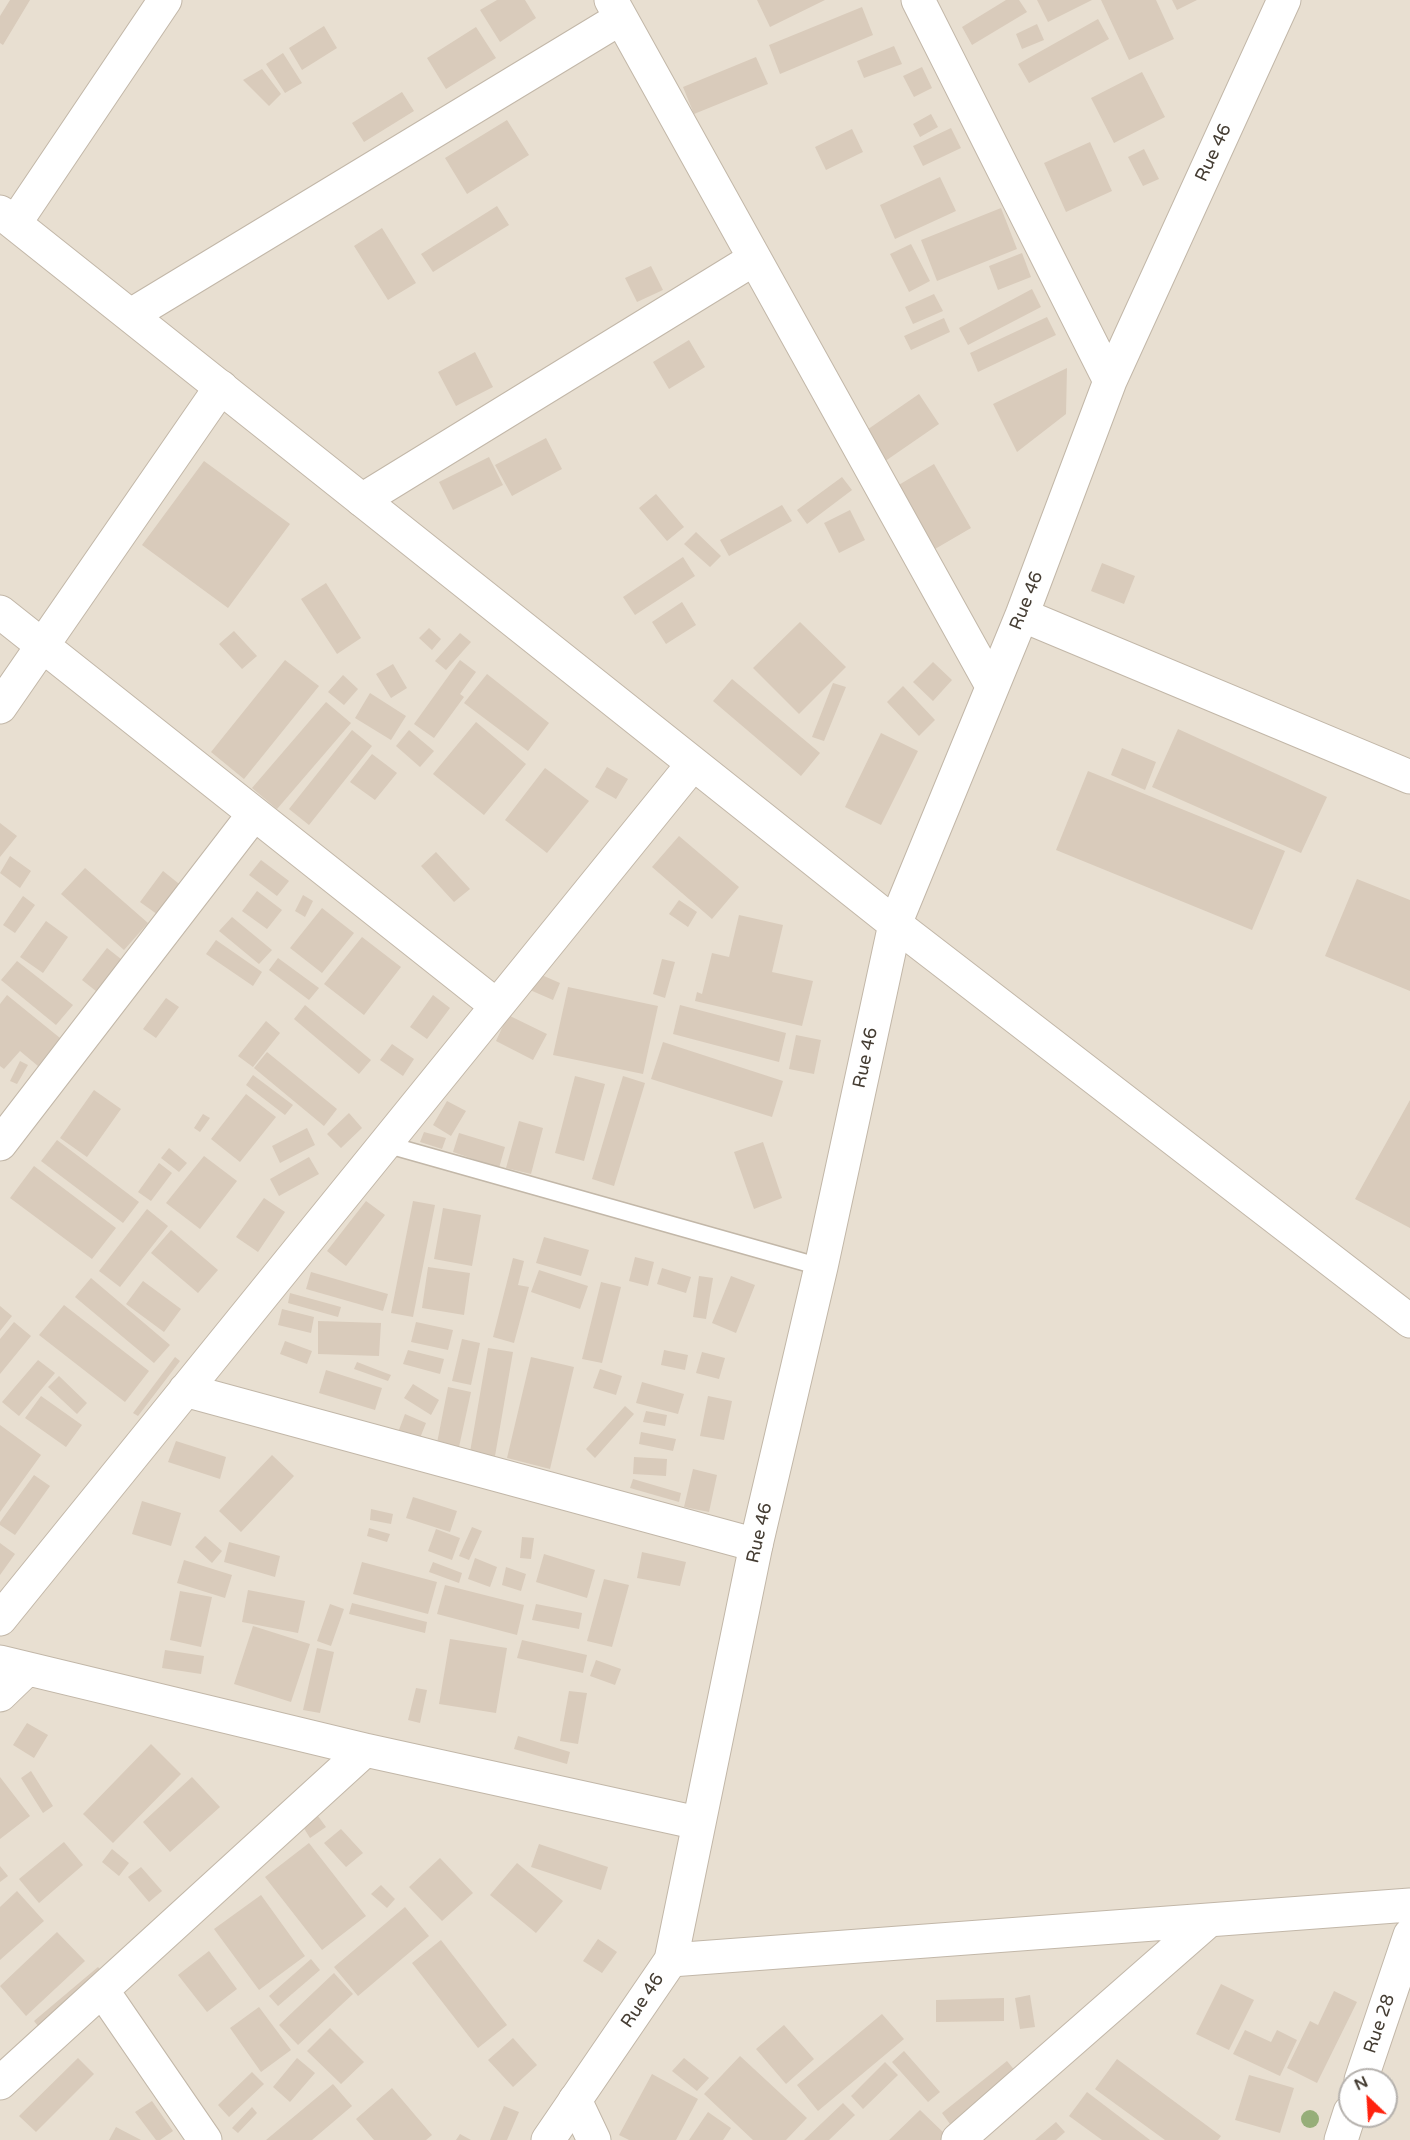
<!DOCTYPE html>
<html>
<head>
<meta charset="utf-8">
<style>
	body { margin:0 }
	#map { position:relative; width:1410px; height:2140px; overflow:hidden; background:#f3ede3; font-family:"Varela Round",sans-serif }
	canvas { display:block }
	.north { position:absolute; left:1338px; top:2068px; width:60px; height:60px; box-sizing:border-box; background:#fff; border:2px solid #b5b1ad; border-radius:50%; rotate:335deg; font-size:16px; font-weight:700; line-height:24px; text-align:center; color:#453d33 }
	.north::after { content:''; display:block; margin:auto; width:21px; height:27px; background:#ff220e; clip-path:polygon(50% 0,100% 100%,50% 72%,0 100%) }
</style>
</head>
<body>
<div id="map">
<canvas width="1410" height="2140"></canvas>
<div class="north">N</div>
</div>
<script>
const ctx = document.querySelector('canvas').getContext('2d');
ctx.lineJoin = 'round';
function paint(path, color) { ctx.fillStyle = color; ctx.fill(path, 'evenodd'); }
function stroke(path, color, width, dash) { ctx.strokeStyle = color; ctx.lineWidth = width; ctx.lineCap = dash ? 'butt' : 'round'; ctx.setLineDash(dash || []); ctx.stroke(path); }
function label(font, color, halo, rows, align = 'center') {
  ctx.font = font + ' "Varela Round",sans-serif'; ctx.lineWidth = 5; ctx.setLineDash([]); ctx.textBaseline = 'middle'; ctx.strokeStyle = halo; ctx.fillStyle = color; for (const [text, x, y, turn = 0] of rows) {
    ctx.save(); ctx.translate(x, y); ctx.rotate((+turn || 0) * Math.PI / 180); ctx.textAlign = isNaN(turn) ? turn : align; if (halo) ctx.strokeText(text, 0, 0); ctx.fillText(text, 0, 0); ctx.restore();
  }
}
paint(new Path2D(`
	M0,0H1410V2140H0ZM1350,2080H1386V2116H1350Z`), '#e8dfd1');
paint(new Path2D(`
	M10,0H30L3,45L0,43V16Z
	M497,0H525L536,18L500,42L480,10Z
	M757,0H825L770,27Z
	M1006,0H1019L1027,12L972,45L962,27Z
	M1037,0H1092L1048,22Z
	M1101,0H1156L1174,39L1129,60Z
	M1172,0H1197L1177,10Z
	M862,7L873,35L780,74L769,45Z
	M1098,19L1109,39L1029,83L1018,64Z
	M1037,24L1044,40L1022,49L1016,34Z
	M324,26L337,48L302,70L289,48Z
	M476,27L496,58L446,89L427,58Z
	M894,46L902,64L864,78L857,61Z
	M283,53L302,83L285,93L266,64Z
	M756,57L768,84L694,114L683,87Z
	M922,67L932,88L914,97L903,76Z
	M262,69L281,94L269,106L243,80Z
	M1142,72L1165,117L1114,143L1091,98Z
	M402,92L414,111L364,142L352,123Z
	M931,114L938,127L920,137L913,124Z
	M507,120L529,155L467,194L445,158Z
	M951,128L961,148L923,166L913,146Z
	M852,129L863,152L826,170L815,147Z
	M1090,142L1112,191L1066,212L1044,163Z
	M1144,149L1159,179L1143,186L1128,157Z
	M940,177L956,211L895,239L880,205Z
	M497,206L509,225L433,272L421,254Z
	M1001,208L1017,249L937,281L921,240Z
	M382,228L416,283L388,300L354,246Z
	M911,244L930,281L909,292L890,254Z
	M1022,253L1031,277L998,290L989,266Z
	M651,266L663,290L637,302L625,278Z
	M1032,289L1041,307L968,345L959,328Z
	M934,294L943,311L913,324L905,307Z
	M1047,317L1056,335L978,372L970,353Z
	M944,318L950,332L911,350L904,336Z
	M689,340L705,367L669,389L653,362Z
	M475,352L493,387L456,406L438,372Z
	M1067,368L1066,414L1017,452L993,404Z
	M919,394L939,424L881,464L861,434Z
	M546,438L562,469L512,496L495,465Z
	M489,457L503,485L453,510L439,482Z
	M204,461L290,524L228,608L142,545Z
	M934,464L971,528L935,549L897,486Z
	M842,477L852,490L807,524L797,510Z
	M656,494L684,527L667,541L639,508Z
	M782,505L792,521L729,556L720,540Z
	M850,510L865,540L839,553L824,523Z
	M696,532L721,556L710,567L684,544Z
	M683,557L695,576L635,615L623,597Z
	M1102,563L1135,576L1124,604L1091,591Z
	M326,583L361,638L337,654L301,599Z
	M682,602L696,625L666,644L652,622Z
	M800,622L846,667L799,714L753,668Z
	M429,628L441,639L432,650L419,638Z
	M234,631L257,656L242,669L219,644Z
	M460,633L471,642L446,670L435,661Z
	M285,660L319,686L244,779L211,752Z
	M460,660L476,672L460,694L464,697L434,738L414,724Z
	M933,662L952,680L933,701L913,682Z
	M393,664L407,688L391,698L376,674Z
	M487,674L549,723L528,751L464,703Z
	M343,675L358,689L344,705L328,692Z
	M732,679L820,753L801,776L713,701Z
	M833,683L846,687L824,741L812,737Z
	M903,686L935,720L919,736L887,702Z
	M370,693L406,716L391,740L355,718Z
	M326,702L351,723L277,809L252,788Z
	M476,722L526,764L484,815L433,774Z
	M1178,729L1327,797L1301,853L1152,787Z
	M352,730L372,746L309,825L289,809Z
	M409,730L434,751L420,767L396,746Z
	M881,733L918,751L881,825L845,807Z
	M1122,748L1156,762L1145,790L1111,775Z
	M372,754L397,773L375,800L350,782Z
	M607,767L628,779L616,799L595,787Z
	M545,768L589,801L547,853L505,820Z
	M1088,771L1285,851L1252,930L1056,850Z
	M0,823L17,836L0,857Z
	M679,836L739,887L712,919L652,867Z
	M436,852L470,889L454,902L421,866Z
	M10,856L31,871L20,888L0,873Z
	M261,860L289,881L277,896L249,875Z
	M85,868L148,923L124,950L61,894Z
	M163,871L183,887L161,917L140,902Z
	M1357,879L1410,900V991L1325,956Z
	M257,891L282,910L267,929L242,911Z
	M303,895L313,901L305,917L295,911Z
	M23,896L35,905L15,933L3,925Z
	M679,900L697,912L688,927L669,914Z
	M322,908L354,933L322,973L290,948Z
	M739,915L783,925L772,972L813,981L802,1026L695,1001L697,992L702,994L712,953L729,957Z
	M232,917L272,950L259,964L219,931Z
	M46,921L68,937L43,973L20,957Z
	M362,937L401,967L364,1015L324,984Z
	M216,940L262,972L253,986L206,954Z
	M107,948L126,963L101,995L82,980Z
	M278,958L319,988L309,1000L269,970Z
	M662,959L675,962L665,998L653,994Z
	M17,961L73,1005L56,1025L1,980Z
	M537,973L560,983L553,1000L530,990Z
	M568,987L658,1006L643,1074L553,1055Z
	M7,995L60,1038L38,1066L20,1051L4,1069L0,1066V1004Z
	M433,995L450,1008L427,1039L410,1027Z
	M166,998L179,1007L156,1038L143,1029Z
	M305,1005L371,1060L359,1074L294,1019Z
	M680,1005L786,1033L779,1062L673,1034Z
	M508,1015L547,1034L533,1060L496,1041Z
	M266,1021L280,1033L253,1067L238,1056Z
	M796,1035L821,1040L814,1074L789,1069Z
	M663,1042L783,1081L772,1117L651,1079Z
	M392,1044L414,1059L403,1076L380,1060Z
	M267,1052L337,1109L324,1126L254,1068Z
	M20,1061L28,1065L17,1084L10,1081Z
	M253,1075L293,1105L285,1115L246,1085Z
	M575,1076L605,1084L584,1161L555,1153Z
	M623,1076L645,1083L614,1186L592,1179Z
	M94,1090L121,1109L87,1157L60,1138Z
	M246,1094L276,1117L240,1162L211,1139Z
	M1410,1100V1228L1355,1199Z
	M447,1101L466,1111L451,1136L433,1125Z
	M349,1113L362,1128L341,1148L327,1134Z
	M203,1114L210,1118L200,1132L194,1128Z
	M519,1121L543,1128L531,1174L506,1168Z
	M307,1128L315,1145L280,1163L272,1146Z
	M424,1132L446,1138L442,1149L420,1142Z
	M459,1133L505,1147L499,1168L453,1152Z
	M57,1140L139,1202L123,1223L41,1161Z
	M763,1142L782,1198L754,1209L734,1152Z
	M169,1148L187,1163L179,1172L161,1158Z
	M204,1156L237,1181L200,1229L166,1203Z
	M309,1157L319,1174L279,1196L270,1179Z
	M159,1163L172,1173L151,1201L138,1192Z
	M34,1166L116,1228L92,1259L10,1198Z
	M264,1198L285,1212L258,1252L236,1237Z
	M366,1201L385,1215L346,1266L327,1251Z
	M413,1201L435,1205L413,1317L391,1313Z
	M443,1208L481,1215L472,1266L434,1259Z
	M147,1209L168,1226L120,1287L99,1271Z
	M171,1230L218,1270L198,1293L151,1253Z
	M544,1237L589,1250L581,1276L536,1263Z
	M635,1257L654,1262L648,1286L629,1281Z
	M513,1258L524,1261L518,1285L529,1287L514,1343L493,1337Z
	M428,1267L470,1273L464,1315L422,1308Z
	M662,1268L691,1277L686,1293L657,1284Z
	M539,1270L588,1286L580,1309L531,1292Z
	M311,1272L388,1294L383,1311L306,1289Z
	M699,1276L713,1278L706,1319L693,1317Z
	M731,1276L755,1285L736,1333L712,1323Z
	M91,1278L170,1345L154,1363L75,1297Z
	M143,1281L181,1309L164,1332L126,1304Z
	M601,1282L621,1287L602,1363L582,1359Z
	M290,1293L341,1307L338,1317L288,1303Z
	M64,1305L149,1371L125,1402L39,1335Z
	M0,1306L12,1316L0,1331Z
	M282,1309L314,1317L311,1333L278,1325Z
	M318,1321L381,1323L379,1356L318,1354Z
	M14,1322L31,1336L0,1374V1339Z
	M416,1322L453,1330L448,1350L411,1342Z
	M462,1339L480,1343L471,1385L452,1381Z
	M285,1341L312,1351L307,1364L280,1354Z
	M488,1348L513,1352L495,1456L470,1452Z
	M408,1350L444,1359L440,1374L403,1364Z
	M664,1350L688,1355L685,1370L661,1365Z
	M702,1352L725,1358L719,1379L696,1373Z
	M175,1357L180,1361L138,1416L133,1413Z
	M531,1357L574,1367L550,1469L507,1458Z
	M38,1360L55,1373L19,1416L2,1402Z
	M357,1362L391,1375L388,1381L354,1369Z
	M600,1369L622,1376L616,1395L593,1388Z
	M326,1370L382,1388L375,1410L319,1393Z
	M59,1376L87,1403L77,1414L48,1387Z
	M642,1382L684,1394L678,1414L636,1403Z
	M413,1384L439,1400L431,1415L404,1398Z
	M448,1387L471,1392L459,1447L437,1443Z
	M41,1396L82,1425L66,1447L25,1418Z
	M708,1396L732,1401L724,1440L700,1436Z
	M625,1406L634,1414L595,1458L586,1449Z
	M646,1411L667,1415L665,1426L643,1422Z
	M405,1414L426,1423L418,1443L397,1435Z
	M0,1425L41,1455L0,1512Z
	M641,1432L676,1439L673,1451L639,1444Z
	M176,1441L226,1457L220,1479L168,1462Z
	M272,1455L294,1476L241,1532L219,1511Z
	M634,1457L667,1459L666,1476L633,1474Z
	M693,1469L717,1475L709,1512L684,1507Z
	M34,1475L50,1486L15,1535L0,1525V1522Z
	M633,1479L681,1493L679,1502L630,1488Z
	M413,1497L457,1511L450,1532L406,1518Z
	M142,1501L181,1513L171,1546L132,1534Z
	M371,1509L393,1514L391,1524L370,1520Z
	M472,1527L482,1531L469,1560L459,1556Z
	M369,1528L390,1534L387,1542L367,1536Z
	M436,1529L460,1538L452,1560L428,1551Z
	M205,1536L222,1551L212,1563L195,1547Z
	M522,1537L534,1538L531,1559L520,1558Z
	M229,1542L280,1556L275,1577L224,1562Z
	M0,1543L15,1554L0,1575Z
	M642,1552L686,1562L680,1586L637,1578Z
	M544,1554L595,1570L587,1598L536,1582Z
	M475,1558L497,1567L490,1587L468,1579Z
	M184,1560L232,1575L225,1598L177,1583Z
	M362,1562L437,1582L428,1614L353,1594Z
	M433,1562L462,1573L459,1583L429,1572Z
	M506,1567L526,1574L521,1591L502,1585Z
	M604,1579L629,1585L612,1647L587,1641Z
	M445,1585L524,1605L517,1635L437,1614Z
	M248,1590L305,1601L298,1633L242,1622Z
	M180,1591L212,1597L201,1647L170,1640Z
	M352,1603L427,1622L425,1633L349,1614Z
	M330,1604L344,1609L331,1646L317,1641Z
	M536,1604L582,1613L579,1629L532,1620Z
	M253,1626L310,1644L291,1702L234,1684Z
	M450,1639L507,1648L496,1713L439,1704Z
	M522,1640L587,1655L583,1673L517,1658Z
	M317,1648L334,1652L320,1713L303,1710Z
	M165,1650L204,1656L201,1674L162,1668Z
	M596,1660L621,1669L615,1685L590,1676Z
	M416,1688L427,1690L420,1723L408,1720Z
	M569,1691L587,1693L578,1744L560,1741Z
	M27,1723L48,1735L34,1758L13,1745Z
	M518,1736L570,1752L567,1764L514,1749Z
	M151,1744L181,1774L113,1843L83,1814Z
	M31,1771L53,1806L43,1813L21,1778Z
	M0,1777L30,1816L0,1839Z
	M192,1777L220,1807L170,1852L143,1822Z
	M315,1812L326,1827L310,1838L300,1822Z
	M341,1829L363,1853L346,1867L324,1843Z
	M64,1842L83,1865L39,1903L19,1879Z
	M309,1843L366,1916L322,1950L265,1877Z
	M539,1844L608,1867L601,1890L531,1867Z
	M112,1849L129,1863L119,1876L102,1862Z
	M440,1858L473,1893L442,1921L409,1887Z
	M517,1863L563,1901L536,1933L490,1895Z
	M0,1866L8,1876L0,1882Z
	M141,1867L162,1891L149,1902L128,1877Z
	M381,1885L395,1899L387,1908L371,1894Z
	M17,1891L44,1921L0,1960V1907Z
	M261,1895L305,1956L259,1990L214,1929Z
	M405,1907L429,1936L358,1996L334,1967Z
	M57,1932L85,1961L26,2016L0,1986Z
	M598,1939L617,1952L602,1973L583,1961Z
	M441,1940L507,2025L478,2048L412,1963Z
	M209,1951L237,1989L207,2012L178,1975Z
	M311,1959L320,1970L278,2006L269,1996Z
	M98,1967L107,1977L43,2032L34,2021Z
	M334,1973L353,1994L298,2045L279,2025Z
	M1221,1984L1254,2000L1229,2050L1196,2034Z
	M1334,1991L1357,2002L1317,2083L1287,2068L1310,2021L1318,2025Z
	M1030,1995L1035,2027L1020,2029L1015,1998Z
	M1004,1998V2021L936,2022V2000Z
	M259,2007L291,2050L261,2072L230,2028Z
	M882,2014L904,2039L818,2111L797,2085Z
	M784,2025L814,2059L786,2084L756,2049Z
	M330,2028L364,2062L341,2084L307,2051Z
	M1245,2030L1271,2042L1277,2030L1297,2040L1280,2076L1233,2054Z
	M513,2038L537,2065L513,2087L488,2060Z
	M904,2051L940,2092L928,2102L892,2062Z
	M740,2056L807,2118L786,2140H753L704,2094Z
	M78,2058L94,2074L36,2132L19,2116Z
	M297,2058L315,2073L290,2102L273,2087Z
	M684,2058L709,2078L697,2091L672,2071Z
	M1117,2059L1221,2136L1218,2140H1165L1095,2089Z
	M1007,2061L1016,2072L950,2124L942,2113Z
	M885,2062L898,2075L863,2109L851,2096Z
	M252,2072L264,2084L229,2117L218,2105Z
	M652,2074L698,2099L676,2140H629L619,2135Z
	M1249,2075L1294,2088L1280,2133L1235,2120Z
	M333,2084L352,2106L312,2140H266Z
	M392,2088L432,2135L426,2140H374L356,2119Z
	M1087,2092L1150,2140H1102L1069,2116Z
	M152,2101L173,2131L160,2140H156L135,2112Z
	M843,2103L855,2115L829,2140H804Z
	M504,2106L519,2112L507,2140H490Z
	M252,2107L257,2113L238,2133L232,2128Z
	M920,2110L946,2135L941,2140H889Z
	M708,2112L731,2128L723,2140H689Z
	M1056,2122L1065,2132L1056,2140H1035Z
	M116,2127L141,2140H109Z
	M460,2134L471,2140H456Z`), '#d9cbbb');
const service = new Path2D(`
	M385,1144L821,1267`);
const minor = new Path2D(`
	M611,0L992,686
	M918,0L1110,381
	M1284,0L1110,381L1022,615L895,924L1410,1321
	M15,223L165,0
	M131,315L621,18
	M362,500L754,259
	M0,612L497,1006
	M1022,615L1410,777
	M0,707L221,387
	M0,1144L254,814
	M185,1390L756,1545
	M0,1619L693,764
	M0,1662L365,1750L698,1823
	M0,1695L27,1669
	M671,1960L1410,1905
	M102,1990L205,2140
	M1361,2080L1410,1935
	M0,2083L365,1750
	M575,2100L594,2140
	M958,2140L1208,1921
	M1341,2140L1350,2112`);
const tertiary = new Path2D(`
	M0,212L895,924L821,1267L756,1545L671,1960L548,2140`);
stroke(service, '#c2b7a8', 19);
stroke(minor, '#c2b7a8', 35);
stroke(tertiary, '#c2b7a8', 35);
stroke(service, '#fff', 16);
stroke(minor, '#fff', 33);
stroke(tertiary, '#fff', 33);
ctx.fillStyle = '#96ae79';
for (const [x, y] of [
	[1310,2119]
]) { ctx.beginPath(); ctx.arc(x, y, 9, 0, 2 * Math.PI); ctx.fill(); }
label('18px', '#453d33', '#fff', [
	["Rue 46",1214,153,-65],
	["Rue 46",1027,601,-68],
	["Rue 46",866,1058,-78],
	["Rue 46",760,1533,-77],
	["Rue 46",643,2001,-56],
	["Rue 28",1380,2024,-71]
]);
</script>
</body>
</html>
